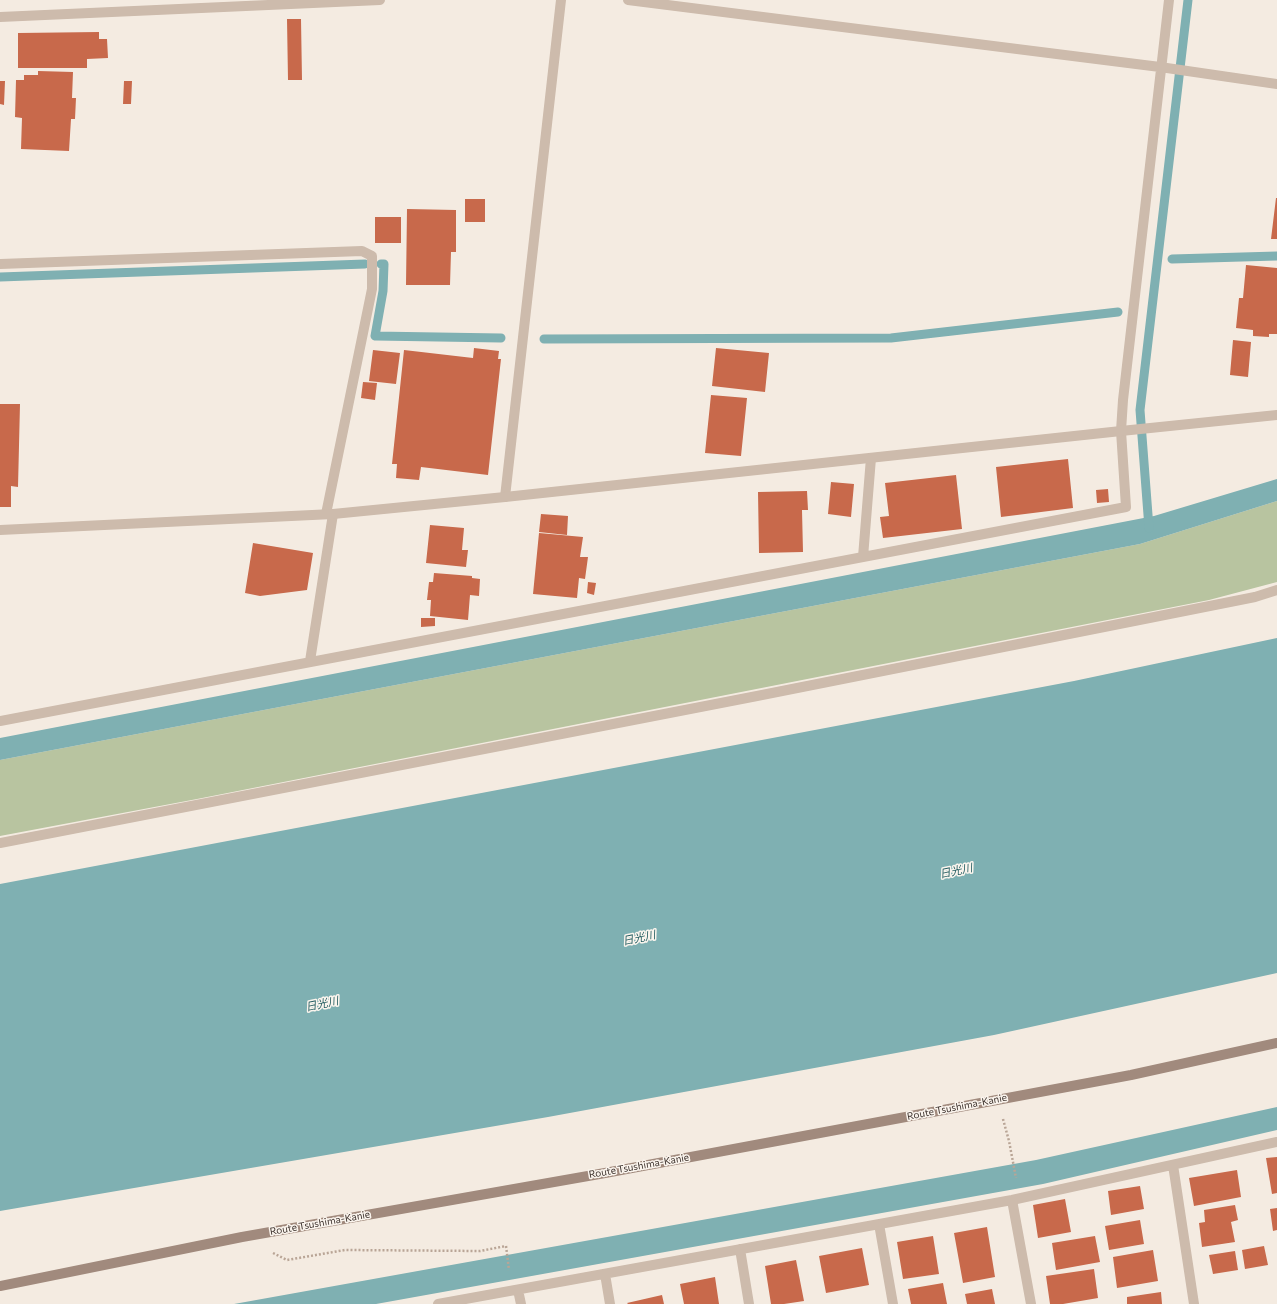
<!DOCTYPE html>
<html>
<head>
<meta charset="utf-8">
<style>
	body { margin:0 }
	canvas { display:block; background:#f4ebe1 }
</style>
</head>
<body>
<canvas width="1277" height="1304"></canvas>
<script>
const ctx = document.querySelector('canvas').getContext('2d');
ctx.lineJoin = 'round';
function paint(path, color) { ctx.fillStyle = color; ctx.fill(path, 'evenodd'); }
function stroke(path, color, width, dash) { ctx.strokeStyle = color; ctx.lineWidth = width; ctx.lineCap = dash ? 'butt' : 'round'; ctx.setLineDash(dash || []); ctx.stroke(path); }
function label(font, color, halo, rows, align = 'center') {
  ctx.font = font + ' Commissioner,"Noto Sans JP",sans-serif'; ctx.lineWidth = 3; ctx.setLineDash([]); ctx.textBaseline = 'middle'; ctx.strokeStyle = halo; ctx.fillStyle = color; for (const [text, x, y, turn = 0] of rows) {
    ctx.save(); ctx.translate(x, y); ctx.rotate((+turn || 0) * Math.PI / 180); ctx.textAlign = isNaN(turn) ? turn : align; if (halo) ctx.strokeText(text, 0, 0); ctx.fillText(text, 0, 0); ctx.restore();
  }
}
paint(new Path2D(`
	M1277,501V582L1209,600L197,799L0,836V760L1140,544Z`), '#b8c4a0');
paint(new Path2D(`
	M1277,479V501L1140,544L0,760V738L1154,516Z
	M1277,638V973L994,1035L548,1117L0,1211V884L1074,681Z
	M1277,1107V1130L1043,1184L376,1304H234L1036,1160Z`), '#7fb0b2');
stroke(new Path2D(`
	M1172,259L1277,256
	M381,264H384L383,291L375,336L501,338
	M0,277L365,264
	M544,339L891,338L1118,312
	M1149,528L1140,410L1188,0`), '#7fb0b2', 9);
paint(new Path2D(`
	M287,19H301L302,80H288Z
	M99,32V39H107L108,58L87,59V68H18V33Z
	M38,71L73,72L72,98H76L75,119H71L69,151L21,149L22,118L15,117L16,80H24V75H38Z
	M0,81H5L4,105L0,104Z
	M124,81H132L131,104H123Z
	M1276,198H1277V239H1271Z
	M465,199H485V222H465Z
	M407,209L456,210V252H451L450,285H406Z
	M375,217H401V243H375Z
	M1246,265L1277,268V334H1269V337L1253,336V330L1236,328L1239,298H1243Z
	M1233,340L1251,342L1248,377L1230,375Z
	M474,348L499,351L498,359H501L488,475L421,467L419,480L396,478L397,464H392L404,350L473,358Z
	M716,348L769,353L765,392L712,386Z
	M373,350L400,353L396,384L369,381Z
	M363,382L377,383L375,400L361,398Z
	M711,395L747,398L741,456L705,453Z
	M0,404H20L18,487L11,486V507H0Z
	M1068,459L1073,508L1001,517L996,467Z
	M956,475L962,529L883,538L880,517L889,516L885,483Z
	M831,482L854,484L851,517L828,514Z
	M1108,489L1109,502L1097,503L1096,490Z
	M807,491L808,510H802L803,552L759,553L758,492Z
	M541,514L568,516L567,535L539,532Z
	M430,525L464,528L462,550H468L466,567L426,563Z
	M539,533L583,537L580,557H588L585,579L579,578L577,598L533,594Z
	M253,543L313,553L307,590L260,596L245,593Z
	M434,573L472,576V578L480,579L479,596L470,595L468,620L430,616L431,600H427L429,582H433Z
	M588,582L596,583L594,595L587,593Z
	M421,618H435V626L421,627Z
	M1277,1157V1193L1272,1194L1266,1158Z
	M1237,1170L1241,1197L1194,1206L1189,1178Z
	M1140,1186L1144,1209L1111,1215L1108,1191Z
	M1065,1199L1071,1232L1038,1238L1033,1205Z
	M1235,1205L1238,1220L1231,1222L1235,1242L1202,1247L1199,1223L1205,1222L1204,1210Z
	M1277,1208V1230L1273,1231L1270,1209Z
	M1140,1220L1144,1244L1109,1250L1105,1226Z
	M987,1227L995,1277L963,1283L954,1233Z
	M933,1236L939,1274L903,1279L897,1242Z
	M1095,1236L1100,1262L1056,1270L1052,1243Z
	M1264,1246L1268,1265L1245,1269L1242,1250Z
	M862,1248L869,1285L826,1293L819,1256Z
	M1153,1250L1158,1281L1117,1288L1113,1257Z
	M1235,1251L1238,1270L1213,1274L1209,1255Z
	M796,1260L804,1301L784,1304H771L765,1266Z
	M1094,1269L1098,1298L1063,1304H1050L1046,1276Z
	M715,1277L719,1304H684L680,1284Z
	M943,1283L947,1304H911L908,1289Z
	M992,1289L995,1304H967L965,1294Z
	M1161,1292L1162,1304H1127V1297Z
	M662,1295L664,1304H628L627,1303Z`), '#c8694b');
stroke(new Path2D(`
	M1003,1119L1009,1141L1016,1178
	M273,1253L287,1260L345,1250L480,1251L506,1246L509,1270`), '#b9a596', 2.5, [2, 2]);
stroke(new Path2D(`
	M628,0L1160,67L1277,84
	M0,17L380,0
	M0,264L362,251L372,256V289L326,514
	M505,497L561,0
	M863,557L871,458
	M310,661L333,514
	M0,721L1126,507L1121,431L1123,400L1169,0
	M0,843L757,696L1255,597L1277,590
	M1173,1165L1194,1304
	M1012,1200L1031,1304
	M879,1224L893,1304
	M740,1249L749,1304
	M605,1274L610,1304
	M518,1290L521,1304
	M438,1304L1012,1200L1277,1142`), '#cdbbac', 10);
stroke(new Path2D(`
	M0,530L333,514L505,497L1121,431L1277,415`), '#cdbbac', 10);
stroke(new Path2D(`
	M0,1286L242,1237L605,1173L1131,1075L1277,1043`), '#a18a7d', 10);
label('10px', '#3b302b', '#fbf5ee', [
	["Route Tsushima-Kanie",957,1107,-11],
	["Route Tsushima-Kanie",639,1166,-10],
	["Route Tsushima-Kanie",320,1223,-10]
]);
label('italic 11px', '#1f5a5e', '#fbf5ee', [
	["日光川",956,871,-12],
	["日光川",639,938,-12],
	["日光川",322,1004,-12]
]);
</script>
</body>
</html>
